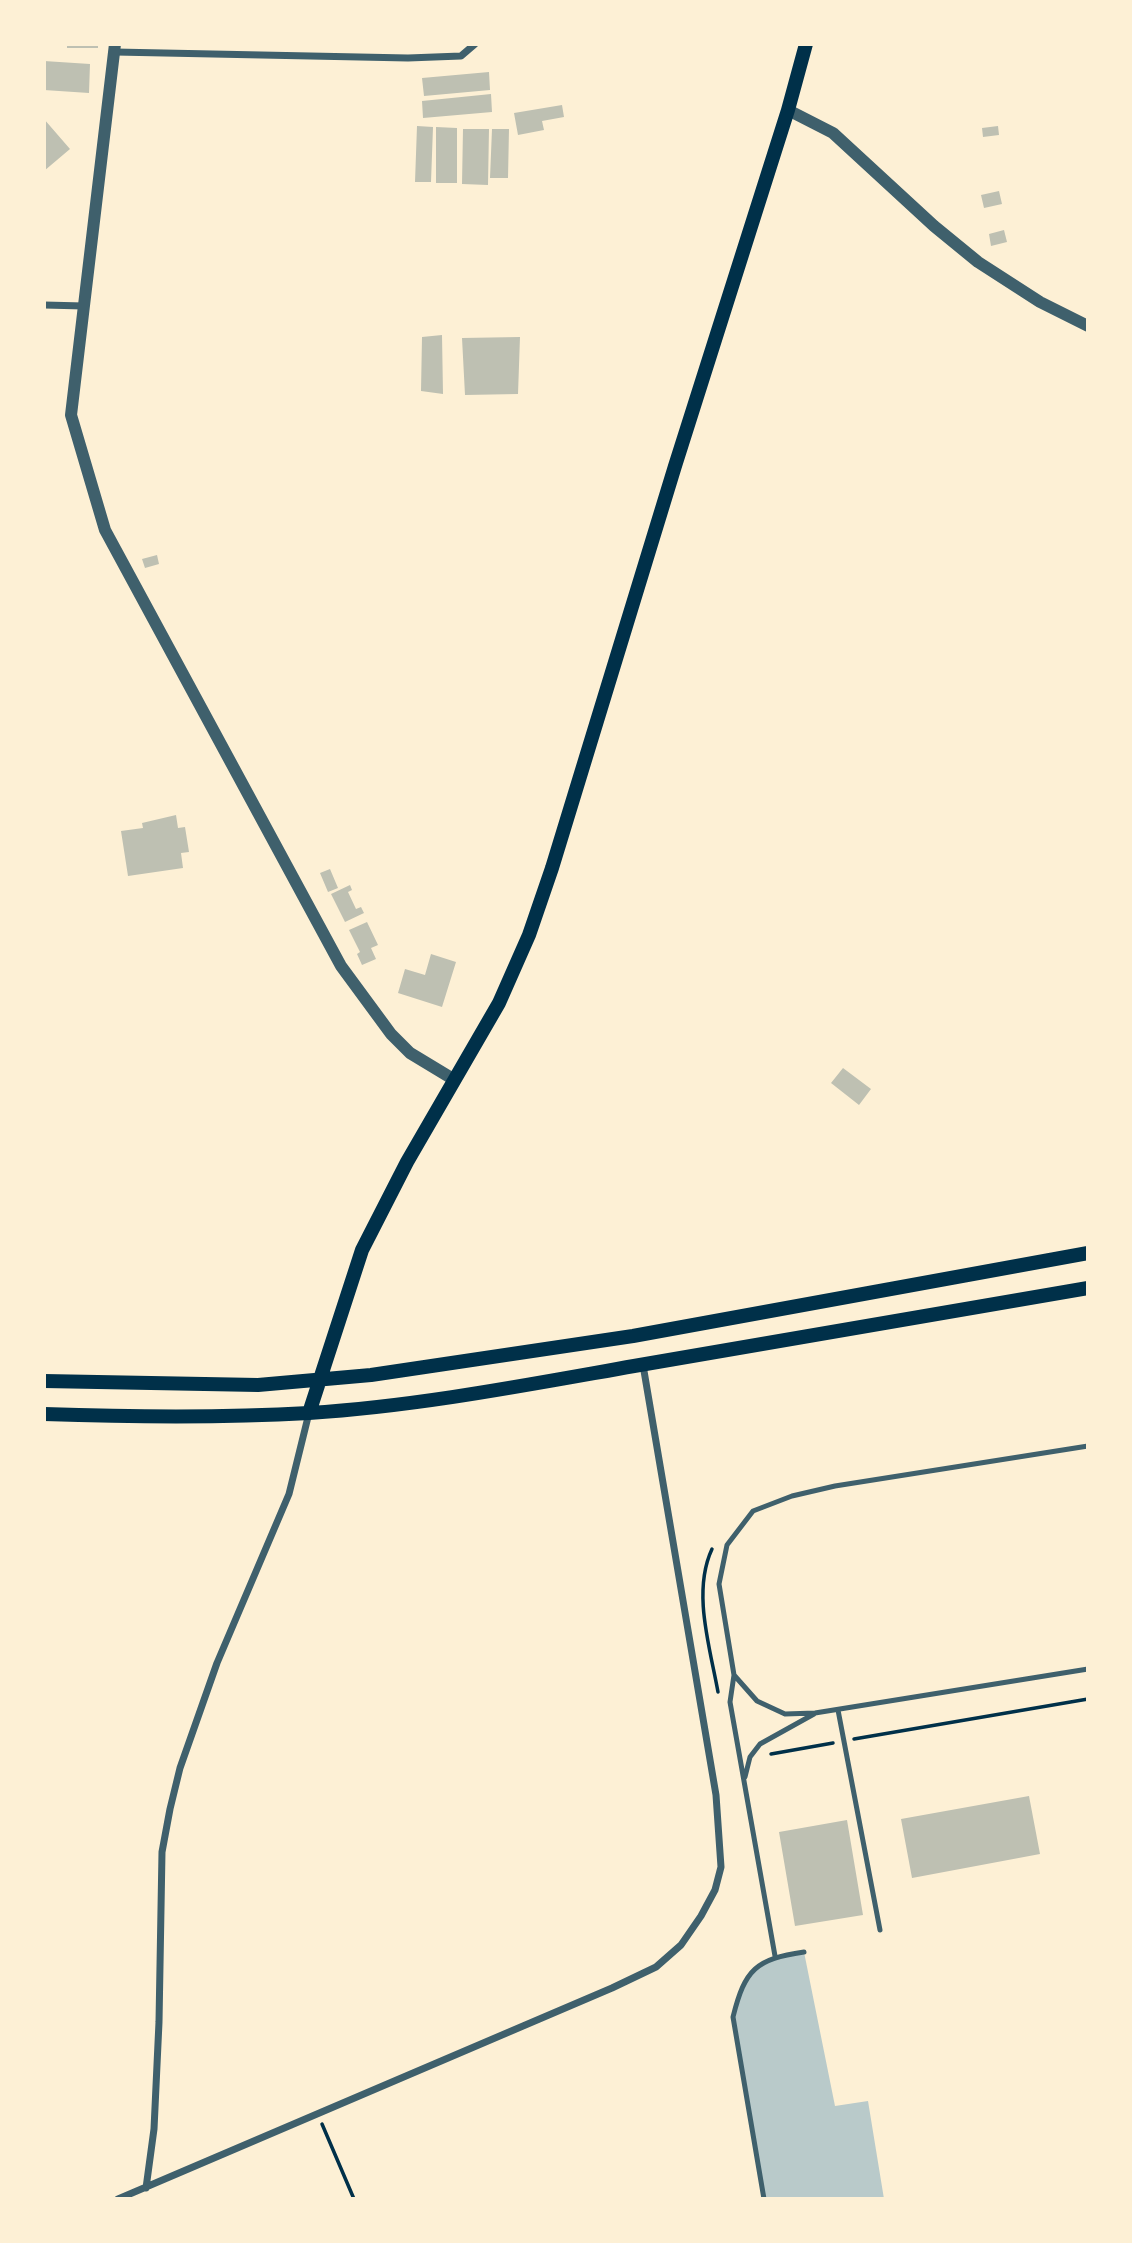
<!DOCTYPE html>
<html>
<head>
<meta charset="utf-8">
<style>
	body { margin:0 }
	#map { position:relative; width:1132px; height:2243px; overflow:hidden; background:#fdf0d5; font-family:Signika,sans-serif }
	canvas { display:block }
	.frame { position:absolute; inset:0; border:46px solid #fdf0d5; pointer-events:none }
</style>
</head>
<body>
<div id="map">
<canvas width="1132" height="2243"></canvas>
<div class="frame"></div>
</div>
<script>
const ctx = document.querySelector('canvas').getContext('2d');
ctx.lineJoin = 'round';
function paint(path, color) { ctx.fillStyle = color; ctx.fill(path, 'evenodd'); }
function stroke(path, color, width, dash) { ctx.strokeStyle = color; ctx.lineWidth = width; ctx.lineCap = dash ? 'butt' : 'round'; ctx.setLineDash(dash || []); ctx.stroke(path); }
paint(new Path2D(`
	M804,1952L835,2106L868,2101L884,2199H764L733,2017C745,1969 756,1959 804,1952Z`), '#b9caca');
paint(new Path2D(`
	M67,44H98V48H67Z
	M44,61L90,64L89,93L44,90Z
	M489,72L490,90L424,96L422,78Z
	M491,94L492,112L423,118L422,101Z
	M562,105L564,117L542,121L544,130L518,135L514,113Z
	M44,119L70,149L44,171Z
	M417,126L433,127L431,182H415Z
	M998,126L999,135L983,137L982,128Z
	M436,127L457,128V183H436Z
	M463,129H489L488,185L462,184Z
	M492,129H509L508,178H490Z
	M999,191L1002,204L984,208L981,195Z
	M1004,230L1007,242L991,246L989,234Z
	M442,335L443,394L421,391L422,337Z
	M520,337L518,394L465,395L462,338Z
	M157,555L159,564L145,568L142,559Z
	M176,815L178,828L185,827L189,852L181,853L183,868L128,876L121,831L143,828L142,823Z
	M330,869L338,888L328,892L320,873Z
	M350,885L352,890L348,892L356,909L361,907L364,913L345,922L331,894Z
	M367,922L378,945L371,948L376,959L362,965L357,954L360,952L349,930Z
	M431,954L456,962L442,1007L398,993L405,969L425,975Z
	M843,1068L871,1089L859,1105L831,1083Z
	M1029,1796L1040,1854L912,1878L901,1819Z
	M847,1820L863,1915L795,1926L779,1832Z`), '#bec0b2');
stroke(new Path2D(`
	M712,1549C692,1592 710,1647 718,1692
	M854,1739L1088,1699
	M771,1754L833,1743
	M322,2124L354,2199`), '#003049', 3.5);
stroke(new Path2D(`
	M1088,1446L835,1486L792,1496L753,1511L727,1545L719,1584L734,1675L757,1701L785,1714L815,1713L1088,1669
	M734,1675L730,1702L775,1956
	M838,1710L880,1930
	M745,1777L750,1757L760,1744L814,1714
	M764,2199L733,2017C745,1969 756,1959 804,1952`), '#3f606c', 5);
stroke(new Path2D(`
	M115,52L408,58L461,56L475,44
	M44,305L84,306
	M146,2188L154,2129L159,2022L162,1852L170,1809L180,1768L217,1663L289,1494L309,1413
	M118,2199L612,1988L656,1967L681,1945L701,1916L715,1890L721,1867L716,1795L643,1365`), '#3f606c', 7);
stroke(new Path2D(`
	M115,44L71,415L105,530L341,966L391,1034L410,1053L453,1079
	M788,110L833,133L934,226L978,262L1040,302L1088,326`), '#3f606c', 12);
stroke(new Path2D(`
	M44,1381L258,1385L371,1375L633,1336L1088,1253
	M309,1413L362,1250L407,1162L499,1003L529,935L552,868L675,466L788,110L806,44
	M44,1414C132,1417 221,1418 309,1413C418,1406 526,1385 634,1366C785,1340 937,1314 1088,1288`), '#003049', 14);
</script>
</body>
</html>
